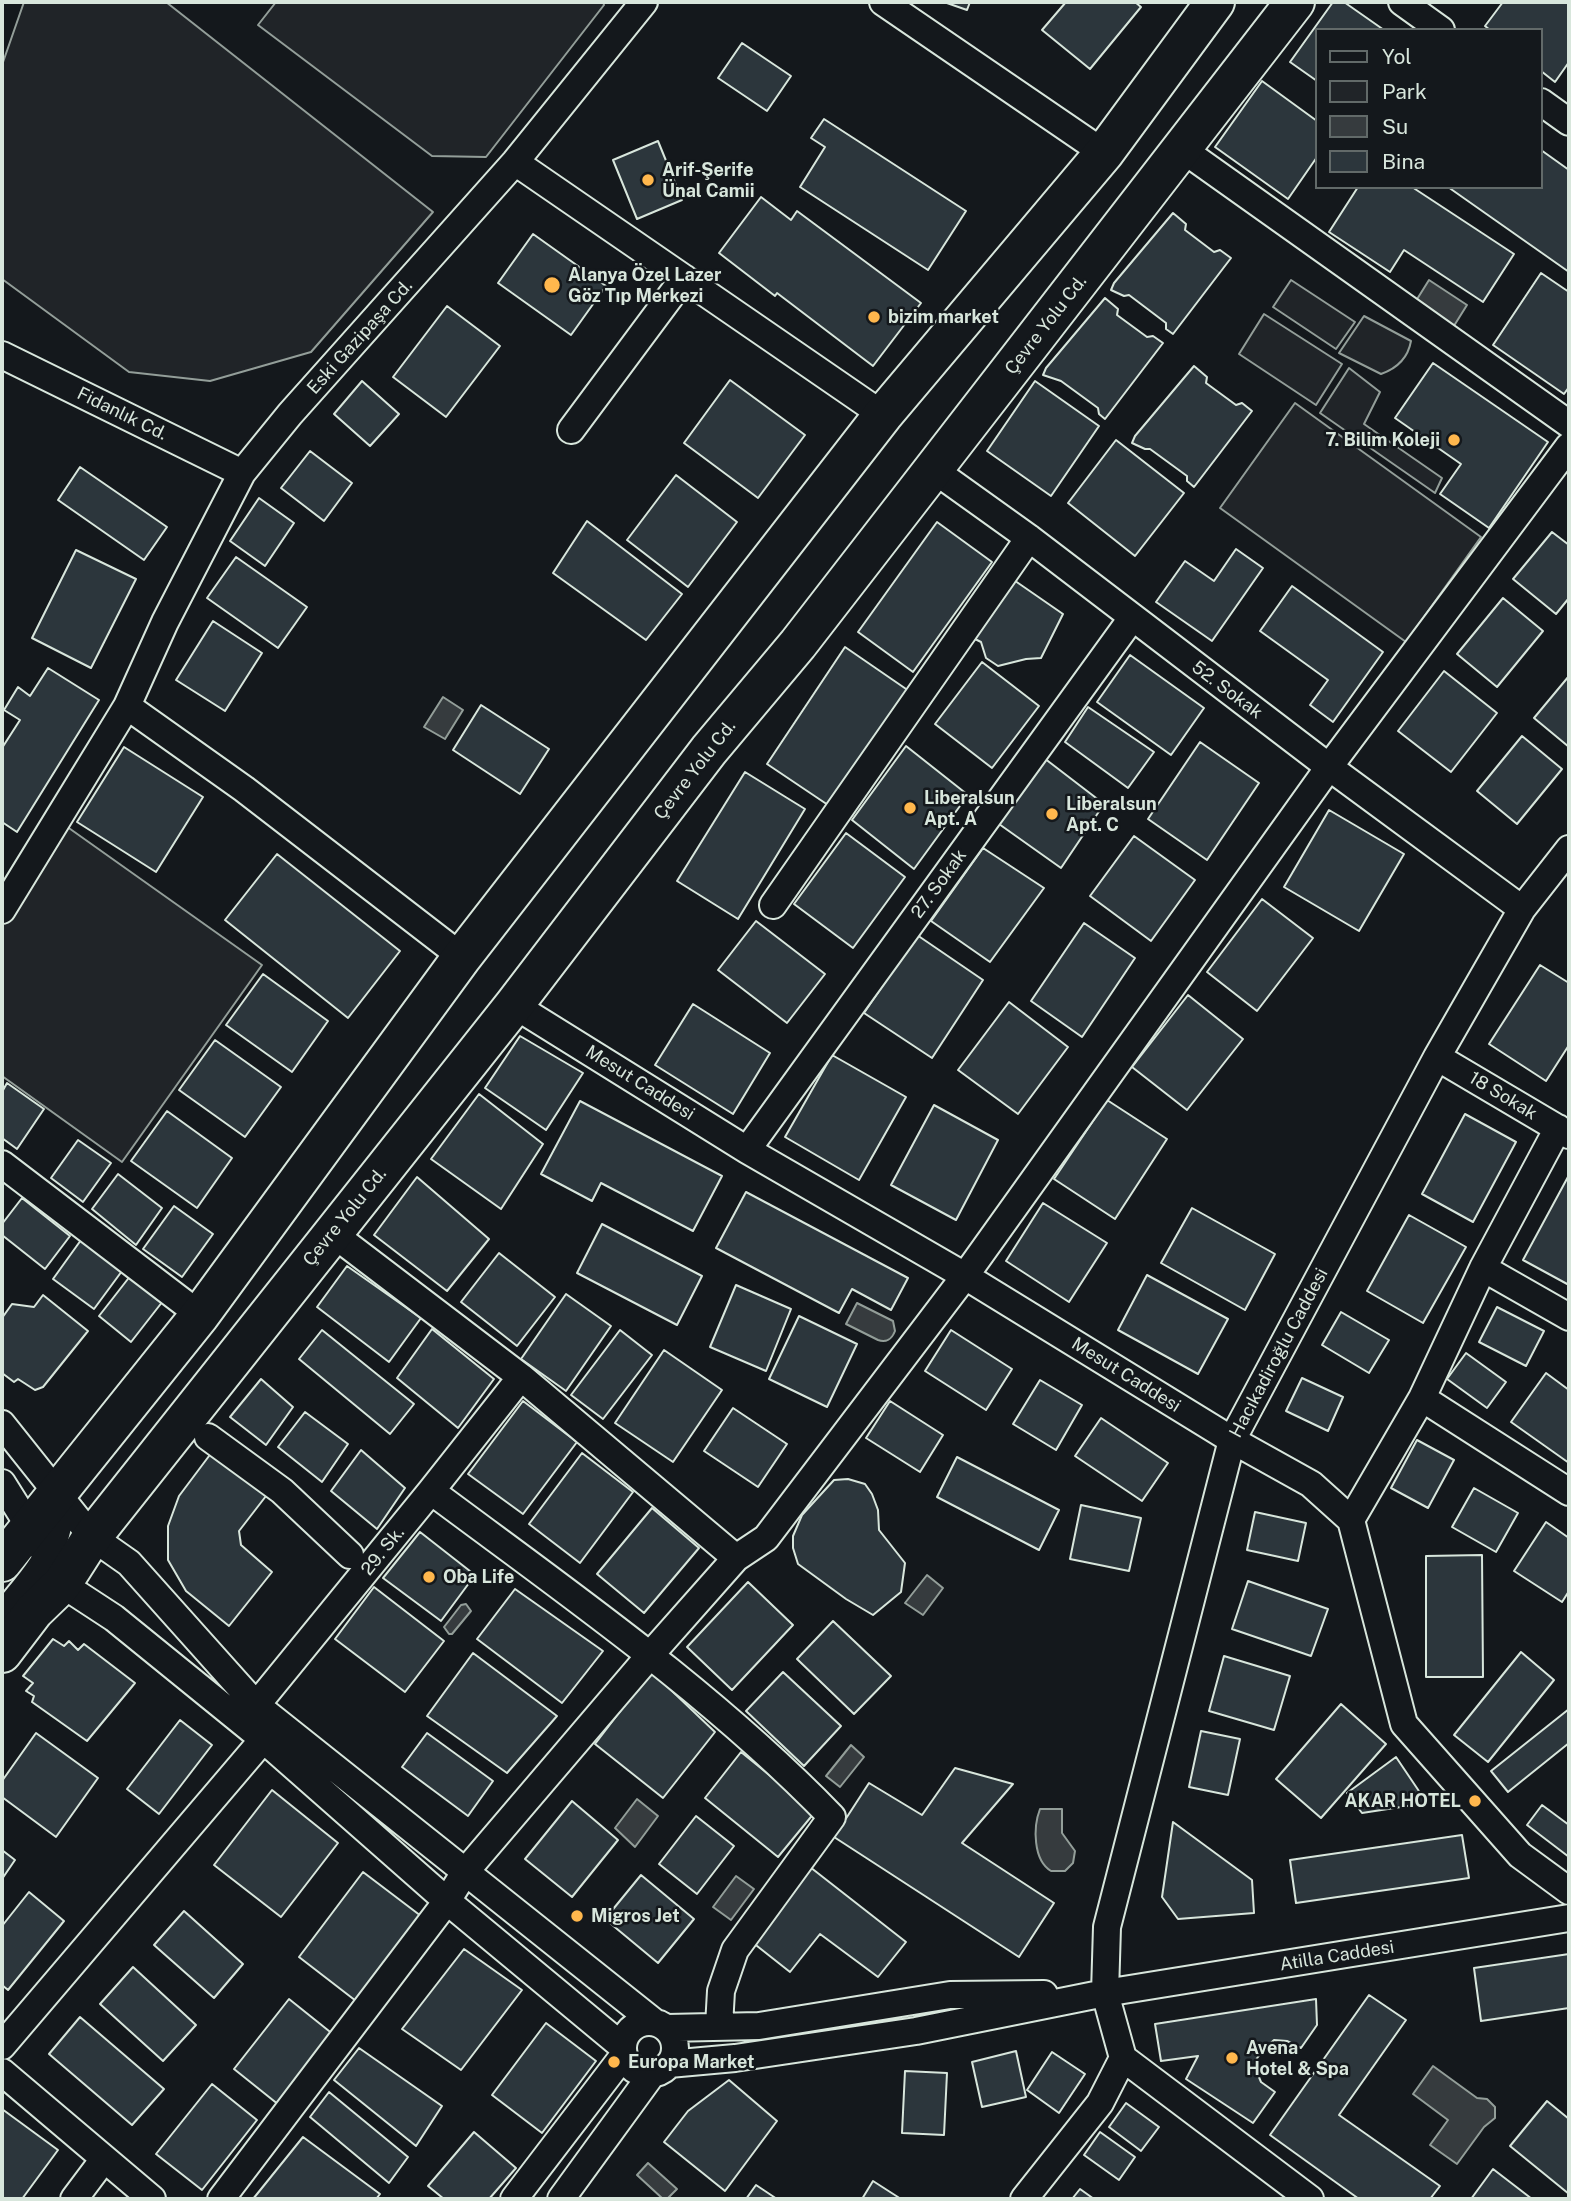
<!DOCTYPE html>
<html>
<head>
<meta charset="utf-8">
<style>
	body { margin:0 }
	#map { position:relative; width:1571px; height:2201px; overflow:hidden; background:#14181c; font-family:"Public Sans",sans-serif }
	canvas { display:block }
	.frame { position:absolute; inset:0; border:4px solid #d8e6dc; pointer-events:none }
	.legend { position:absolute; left:1315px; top:28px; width:228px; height:161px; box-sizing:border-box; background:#14181c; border:2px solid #626a69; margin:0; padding:9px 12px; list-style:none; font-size:21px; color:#d8e6dc }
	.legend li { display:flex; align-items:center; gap:14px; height:35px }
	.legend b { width:35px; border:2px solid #626a69 }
</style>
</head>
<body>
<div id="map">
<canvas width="1571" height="2201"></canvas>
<div class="frame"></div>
<ul class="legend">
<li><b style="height:9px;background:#14181c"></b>Yol</li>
<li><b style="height:19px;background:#202428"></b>Park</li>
<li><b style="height:19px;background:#363b3e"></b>Su</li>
<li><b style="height:19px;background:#2c363c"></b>Bina</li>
</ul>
</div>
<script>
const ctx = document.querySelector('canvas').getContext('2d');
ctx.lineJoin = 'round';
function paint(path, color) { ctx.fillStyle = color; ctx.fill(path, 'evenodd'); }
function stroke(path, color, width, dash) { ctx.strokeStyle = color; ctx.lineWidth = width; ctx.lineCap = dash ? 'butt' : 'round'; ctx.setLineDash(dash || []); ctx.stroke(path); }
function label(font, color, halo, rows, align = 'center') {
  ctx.font = font + ' "Public Sans",sans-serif'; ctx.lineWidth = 5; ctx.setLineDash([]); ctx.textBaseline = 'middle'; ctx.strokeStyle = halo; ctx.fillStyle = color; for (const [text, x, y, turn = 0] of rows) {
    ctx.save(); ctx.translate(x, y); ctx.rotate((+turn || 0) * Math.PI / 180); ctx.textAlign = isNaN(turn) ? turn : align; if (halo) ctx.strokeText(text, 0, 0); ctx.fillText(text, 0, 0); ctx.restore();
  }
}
const green = new Path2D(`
	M24,2H166L433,212L311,352L210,381L129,372L2,279V65Z
	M276,2H603L604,5L486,157L432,156L258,25Z
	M1291,280L1355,322L1336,349L1273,307Z
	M1264,314L1342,364L1316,405L1239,354Z
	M1364,316L1411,341C1408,358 1398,368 1381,374L1339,353Z
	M1349,368L1380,392L1364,424L1442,478L1435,493L1320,413Z
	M1295,403L1481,537L1406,642L1220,508Z
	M66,826L262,965L122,1162L2,1076V917Z`);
paint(green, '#202428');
stroke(green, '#939e99', 2);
const water = new Path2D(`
	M1429,280L1467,305L1452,329L1414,304Z
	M443,697L463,710L445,739L424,727Z
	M857,1303L893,1321L895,1331C892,1339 886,1343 878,1340L846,1324Z
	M927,1575L943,1588L923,1615L905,1603Z
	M466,1604L471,1611L452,1634H449L444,1627L461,1605Z
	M851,1745L864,1757L840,1787L826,1776Z
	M637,1799L658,1816L635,1847L615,1828Z
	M1040,1809H1062V1833L1075,1851L1073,1863L1065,1871H1051C1033,1860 1033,1827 1040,1809Z
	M736,1876L754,1889L731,1920L713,1907Z
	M1433,2066L1477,2098L1487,2099L1495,2107V2118L1484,2127L1457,2164L1430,2145L1448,2120L1413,2094Z
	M648,2163L677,2189L667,2199H663L637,2175Z`);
paint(water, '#363b3e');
stroke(water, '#939e99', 2);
const building = new Path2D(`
	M944,2H970L967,10Z
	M1066,2H1135L1141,7L1090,69L1042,30Z
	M1333,2H1344L1384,30H1317V81L1290,62Z
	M1503,2H1569V62L1555,82L1541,71V30H1490L1485,26Z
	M742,43L791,76L767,111L718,78Z
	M1262,81L1317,121V157L1288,199L1215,147Z
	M824,119L966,211L928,270L800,187L825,147L811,138Z
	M658,141L682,200L637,219L613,160Z
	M1541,150L1569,170V272L1448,187H1541Z
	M1358,187H1412L1514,254L1483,302L1404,250L1390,272L1329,232Z
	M761,197L791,220L797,211L921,303L873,366L777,293L775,296L719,253Z
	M1173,213L1186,224L1185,230L1214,252L1220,250L1231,258L1173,334L1166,329V323L1129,295L1124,296L1111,290L1114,283Z
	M533,234L606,286L571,335L498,283Z
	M1541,273L1569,292V387L1564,394L1493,345Z
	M1105,298L1118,309L1117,315L1147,337L1153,336L1163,343L1105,419L1099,414L1098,408L1061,381L1043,375L1046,368Z
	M447,306L500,346L446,417L393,377Z
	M1433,363L1548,442L1489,528L1440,494L1461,464L1395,418Z
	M1194,366L1207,377L1206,383L1236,405L1242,403L1252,411L1194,487L1187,481V476L1150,449H1145L1132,443L1135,436Z
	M730,380L805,435L758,498L684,443Z
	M362,381L399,414L370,446L334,414Z
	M1035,381L1099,426L1051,496L987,451Z
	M1116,440L1184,493L1135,556L1068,503Z
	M310,451L352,483L324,521L281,488Z
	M80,467L167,527L144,560L58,500Z
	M676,475L737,522L688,587L627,540Z
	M259,498L294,523L265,566L230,541Z
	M587,521L682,594L646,640L553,573Z
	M937,522L992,562L913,672L858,632Z
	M1552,532L1569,545V598L1556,614L1513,579Z
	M1236,549L1263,568L1212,641L1156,602L1185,561L1214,581Z
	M76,550L136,579L91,668L32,638Z
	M236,557L307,607L278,648L207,598Z
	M1008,576L1063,614L1041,658L1026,659L998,666L986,658L981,642L967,635Z
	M1292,586L1383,652L1333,722L1310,705L1328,680L1260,631Z
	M1503,598L1543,631L1497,687L1457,654Z
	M213,621L262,653L225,711L176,680Z
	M845,647L909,691L831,807L767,764Z
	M1130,655L1204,708L1171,755L1097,702Z
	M982,662L1039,706L992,768L935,724Z
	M48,668L99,700L17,832L2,822V748L20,720L4,710L18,687L30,696Z
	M1444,671L1497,713L1451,772L1398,731Z
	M1569,676V747L1534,718Z
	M481,705L549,749L520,794L453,750Z
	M1088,707L1154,752L1128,788L1065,742Z
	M1522,736L1562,769L1517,824L1477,791Z
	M1200,742L1259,783L1207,860L1148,819Z
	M906,746L968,795L914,869L852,820Z
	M124,747L203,797L156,872L77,822Z
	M1044,758L1104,804L1061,868L999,824Z
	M745,772L805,809L738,919L677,881Z
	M1329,810L1404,854L1359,931L1284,887Z
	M846,833L905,877L853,948L794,904Z
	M1134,836L1195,880L1151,941L1090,896Z
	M983,848L1044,888L990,962L931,921Z
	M277,854L400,951L348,1018L225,920Z
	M1262,899L1313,938L1257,1011L1207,972Z
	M756,921L825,974L787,1023L718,970Z
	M1084,923L1135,958L1082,1037L1031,1001Z
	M917,935L983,980L932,1058L864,1013Z
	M1540,965L1569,983V1045L1546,1081L1489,1044Z
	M263,974L328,1021L292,1072L226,1025Z
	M1188,995L1243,1039L1187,1110L1132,1067Z
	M1009,1002L1068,1047L1018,1114L958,1070Z
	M693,1004L770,1053L733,1114L655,1065Z
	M520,1036L583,1073L546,1130L485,1088Z
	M215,1040L281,1087L245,1137L179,1090Z
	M832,1055L906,1097L859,1180L785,1137Z
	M7,1083L44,1109L17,1149L2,1138V1092Z
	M479,1094L543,1144L501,1209L431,1159Z
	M1107,1100L1167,1139L1115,1219L1054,1179Z
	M580,1101L722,1176L693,1231L601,1183L592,1201L541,1174Z
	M934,1105L998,1140L956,1220L891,1185Z
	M167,1111L232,1158L197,1208L131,1161Z
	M1465,1114L1516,1142L1473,1222L1422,1194Z
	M78,1140L111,1163L83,1202L51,1178Z
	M118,1174L162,1208L136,1245L92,1209Z
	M1569,1175V1285L1523,1260Z
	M417,1177L489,1239L447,1291L374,1235Z
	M746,1192L908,1278L891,1310L852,1289L839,1313L716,1248Z
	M22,1198L70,1236L45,1269L2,1235V1224Z
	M1043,1203L1107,1243L1069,1302L1006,1261Z
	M174,1206L213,1234L182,1277L143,1249Z
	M1192,1208L1275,1254L1245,1310L1161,1263Z
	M1409,1215L1466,1247L1423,1323L1367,1291Z
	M602,1224L702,1276L677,1325L577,1273Z
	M81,1240L122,1271L94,1309L53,1279Z
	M499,1253L555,1297L517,1346L461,1302Z
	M347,1266L421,1318L389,1362L317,1307Z
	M131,1275L163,1301L131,1342L99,1316Z
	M1147,1275L1228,1319L1198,1374L1118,1330Z
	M736,1285L791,1309L766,1371L710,1347Z
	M566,1294L611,1326L566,1391L521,1359Z
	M43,1295L88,1331L43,1387L35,1390L18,1379L14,1382L2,1373V1318L12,1304L34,1307Z
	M1497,1307L1544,1331L1526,1366L1479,1342Z
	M1341,1312L1389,1340L1369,1373L1322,1345Z
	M799,1316L857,1344L827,1407L769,1379Z
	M432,1329L494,1379L458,1428L397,1378Z
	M322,1330L414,1404L390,1434L299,1359Z
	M620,1330L652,1355L603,1419L571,1395Z
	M951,1330L1012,1369L986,1410L925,1371Z
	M664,1350L722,1390L673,1462L615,1423Z
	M1466,1353L1506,1382L1487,1408L1447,1379Z
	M1546,1373L1569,1390V1463L1511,1422Z
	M1302,1378L1343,1397L1328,1431L1286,1411Z
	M261,1379L293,1407L266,1445L230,1417Z
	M1040,1380L1082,1405L1056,1450L1013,1424Z
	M523,1401L577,1442L523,1514L468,1474Z
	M890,1401L943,1435L920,1472L866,1438Z
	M733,1408L787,1444L758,1487L704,1451Z
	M305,1412L348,1444L322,1482L278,1447Z
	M1101,1418L1168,1463L1142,1501L1075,1456Z
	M1417,1440L1454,1460L1428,1508L1391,1488Z
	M361,1450L405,1488L377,1529L331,1491Z
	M212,1452L266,1496L239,1531L241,1545L272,1572L229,1626L186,1591L168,1560V1526L179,1496Z
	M582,1453L633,1492L580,1563L529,1524Z
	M957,1457L1059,1510L1039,1550L937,1497Z
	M848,1479L865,1484L872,1494L878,1510L879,1530L905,1563L901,1592L873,1615L846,1599L798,1564L793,1548V1536L802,1515L834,1480Z
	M1474,1488L1518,1513L1496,1552L1452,1527Z
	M1081,1505L1141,1518L1129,1571L1070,1559Z
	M652,1508L699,1548L644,1613L597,1574Z
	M1255,1512L1306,1523L1298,1561L1247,1550Z
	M1546,1522L1569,1538V1591L1562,1602L1514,1571Z
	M420,1532L475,1575L441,1621L383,1578Z
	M1482,1555L1483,1677H1426V1556Z
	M1248,1581L1328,1609L1311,1656L1232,1629Z
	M748,1582L793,1625L732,1690L687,1647Z
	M374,1587L444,1641L405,1692L335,1639Z
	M515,1589L603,1651L562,1703L477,1639Z
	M833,1621L891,1676L854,1714L797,1659Z
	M53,1639L64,1646L69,1641L78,1650L84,1644L135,1683L87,1741L32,1702L34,1696L26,1691L33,1683L23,1676Z
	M1521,1652L1554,1680L1488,1762L1454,1735Z
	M473,1653L557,1716L507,1773L427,1716Z
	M1224,1656L1290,1676L1274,1730L1209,1711Z
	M651,1671L715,1732L663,1798L595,1744Z
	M783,1672L841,1726L804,1766L746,1711Z
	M1341,1704L1386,1744L1321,1818L1276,1779Z
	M1569,1709V1743L1508,1792L1491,1771Z
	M180,1720L212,1745L159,1814L127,1789Z
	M1201,1731L1240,1739L1228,1795L1189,1787Z
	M36,1733L98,1778L56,1837L2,1797V1781Z
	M427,1733L493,1781L468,1816L402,1767Z
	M741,1752L815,1812L778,1857L705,1798Z
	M1396,1757L1427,1803L1362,1813L1347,1793Z
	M955,1768L1013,1784L962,1843L1054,1903L1019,1957L834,1837L869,1783L922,1815Z
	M272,1790L338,1843L281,1917L214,1865Z
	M572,1801L618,1840L572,1897L525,1859Z
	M1542,1805L1569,1825V1857L1527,1825Z
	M696,1816L734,1846L697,1894L659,1864Z
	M1173,1822L1252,1880L1254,1913L1178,1919L1162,1897Z
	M1462,1835L1469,1878L1296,1903L1290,1860Z
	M2,1850L15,1860L2,1879Z
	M810,1867L906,1942L878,1977L820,1934L790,1972L752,1942Z
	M363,1872L421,1916L356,2001L299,1957Z
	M641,1875L694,1919L658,1963L605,1919Z
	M29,1892L64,1921L8,1990L2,1985V1926Z
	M184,1911L243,1964L214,1998L154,1945Z
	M464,1949L522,1990L461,2070L402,2029Z
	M1569,1954V2008L1481,2021L1474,1968Z
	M133,1967L196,2025L163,2061L100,2004Z
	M1369,1995L1406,2020L1339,2115L1440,2186L1430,2199H1359L1270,2135Z
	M289,1999L334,2035L279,2105L234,2069Z
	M1316,1999L1317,2025L1301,2048L1287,2041L1274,2040L1261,2052L1256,2060V2070L1261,2082L1275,2092L1253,2123L1186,2079L1198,2056L1161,2061L1155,2024Z
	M80,2017L164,2089L132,2125L49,2054Z
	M546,2023L596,2061L542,2133L492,2095Z
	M359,2048L442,2106L416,2146L334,2080Z
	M1016,2051L1026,2097L982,2107L972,2062Z
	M1052,2052L1085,2074L1059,2113L1027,2090Z
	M905,2071L947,2073L944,2135L902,2133Z
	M729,2080L777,2121L725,2191L664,2142L688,2111Z
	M212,2084L257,2120L202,2190L156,2154Z
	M329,2092L408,2157L389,2183L310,2117Z
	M1547,2101L1569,2119V2194L1510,2146Z
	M1126,2103L1159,2127L1141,2151L1109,2127Z
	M2,2109L58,2150L22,2199H5L2,2197Z
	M474,2132L516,2168L489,2199H444L428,2186Z
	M1100,2132L1135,2157L1119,2180L1084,2155Z
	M303,2137L380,2194L376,2199H253Z
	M1493,2169L1532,2199H1471Z
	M873,2181L901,2199H862Z
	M756,2185L777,2199H746Z
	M1080,2189L1094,2199H1072Z`);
paint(building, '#2c363c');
stroke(building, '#d8e6dc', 2);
const minor = new Path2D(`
	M883,2L1104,153
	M1402,2L1441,30
	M1541,102L1569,122
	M1182,149L1569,424
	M515,162L883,415
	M2,355L242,473
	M571,430L684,278
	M934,470L1029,538L1329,767L1522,909
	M127,706L244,789L462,957
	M773,905L1029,538
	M2,910L127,706L165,622L242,473L290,414L515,162L644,2
	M514,1005L747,1150L965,1276L1232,1440L1311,1484L1351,1520L1404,1724L1520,1855L1569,1891
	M1437,1057L1569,1135
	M747,1150L1132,618
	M2,1164L200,1315
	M332,1233L521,1377L736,1558
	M1483,1268L1569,1317
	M1422,1398L1569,1492
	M2,1424L92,1537L129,1563L256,1705L654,2022L648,2021
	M208,1437L282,1491L350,1555
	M2,1483L29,1526L62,1584L114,1618L263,1739L447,1901L623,2047
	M431,1491C569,1594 712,1693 832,1817L735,1950L721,1991L719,2026
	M1351,1520L1422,1398L1483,1268L1558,1128
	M2,1616C23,1589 51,1562 58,1527C60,1517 58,1504 57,1493
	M245,1719L431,1491L521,1377
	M623 2048a26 26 0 1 1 52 0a26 26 0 1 1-52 0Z
	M667,2028L759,2026L950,1995L1044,1994
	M2,2046L273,1728
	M669,2064L735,2058L916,2031L1105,1993L1569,1918
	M2,2072L152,2199
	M74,2199L104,2159
	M221,2199L447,1901L465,1872L651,1654L736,1558L766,1538L965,1276L1329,767L1569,446
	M514,2199L624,2055
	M561,2199L652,2074
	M1024,2199L1100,2103L1123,2058
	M1310,2199L1123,2058L1105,1993L1107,1927L1232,1440L1437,1057L1522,909L1569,849`);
const highway = new Path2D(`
	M2,1562L200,1315L462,957L883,415L1104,153L1215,2
	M2,1653L34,1611L62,1584L92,1537L514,1005L709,750L798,644L1295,2`);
stroke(minor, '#d8e6dc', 30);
stroke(highway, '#d8e6dc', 42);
stroke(minor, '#14181c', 26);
stroke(highway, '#14181c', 38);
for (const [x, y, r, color] of [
	[648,180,7,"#ffb74d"],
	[552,285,9,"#ffb74d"],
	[874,317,7,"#ffb74d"],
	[1454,440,7,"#ffb74d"],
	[910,808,7,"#ffb74d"],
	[1052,814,7,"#ffb74d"],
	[429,1577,7,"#ffb74d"],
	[1475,1801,7,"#ffb74d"],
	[577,1916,7,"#ffb74d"],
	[1232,2058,7,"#ffb74d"],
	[614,2062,7,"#ffb74d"]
]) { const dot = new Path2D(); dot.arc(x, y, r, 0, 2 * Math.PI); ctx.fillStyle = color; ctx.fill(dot); stroke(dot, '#14181c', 2.5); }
label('bold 18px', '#d8e6dc', '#14181c', [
	["Arif-Şerife",662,170],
	["Ünal Camii",662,191],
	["Alanya Özel Lazer",568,275],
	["Göz Tıp Merkezi",568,296],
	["bizim market",888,317],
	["7. Bilim Koleji",1440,440,"right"],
	["Liberalsun",924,798],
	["Apt. A",924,819],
	["Liberalsun",1066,804],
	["Apt. C",1066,825],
	["Oba Life",443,1577],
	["AKAR HOTEL",1461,1801,"right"],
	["Migros Jet",591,1916],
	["Avena",1246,2048],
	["Hotel & Spa",1246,2069],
	["Europa Market",628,2062]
], 'left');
label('18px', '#d8e6dc', '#14181c', [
	["Çevre Yolu Cd.",1046,325,-52],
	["Eski Gazipaşa Cd.",360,337,-48],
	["Fidanlık Cd.",122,414,26],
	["52. Sokak",1227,690,37],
	["Çevre Yolu Cd.",695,770,-52],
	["27. Sokak",939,884,-54],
	["Mesut Caddesi",640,1083,32],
	["18 Sokak",1503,1096,31],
	["Çevre Yolu Cd.",345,1217,-51],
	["Hacıkadiroğlu Caddesi",1279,1353,-62],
	["Mesut Caddesi",1126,1375,32],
	["29. Sk.",383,1551,-51],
	["Atilla Caddesi",1337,1956,-9]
]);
</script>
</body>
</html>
